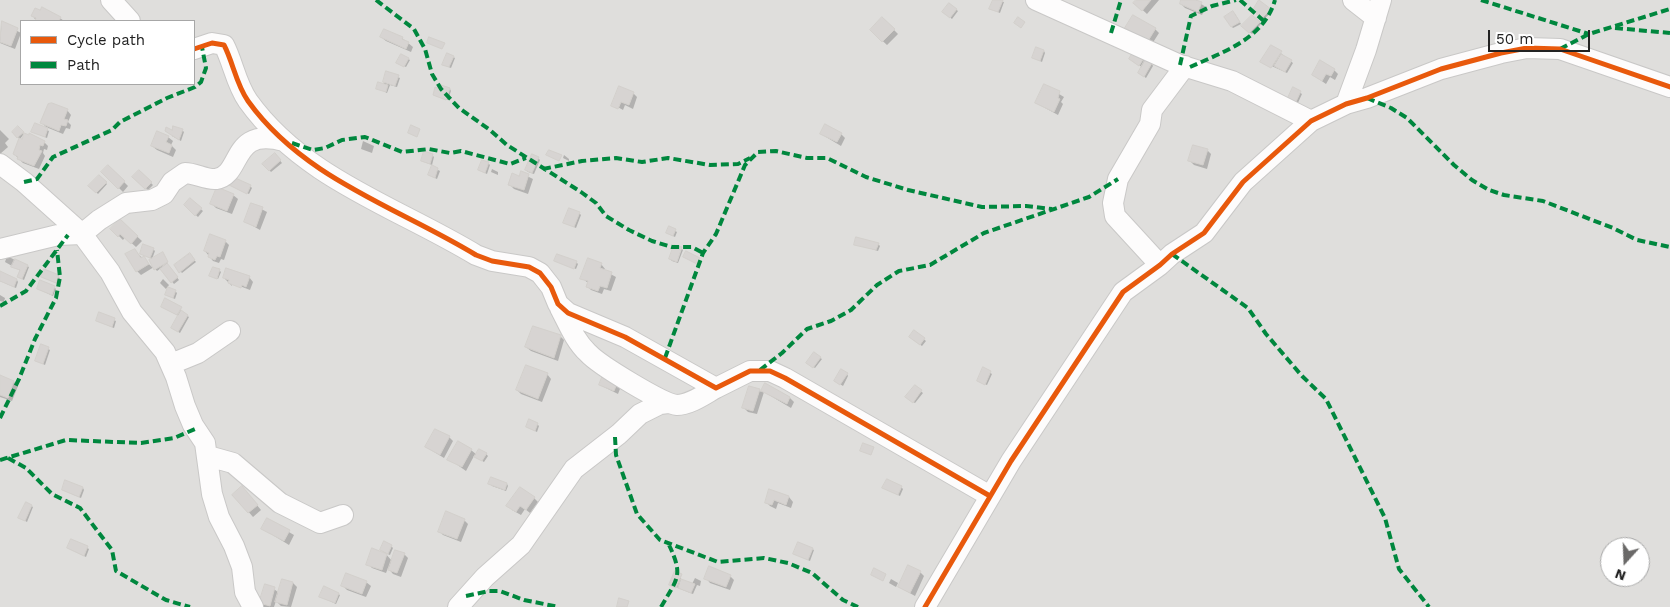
<!DOCTYPE html>
<html>
<head>
<meta charset="utf-8">
<style>
	body { margin:0 }
	#map { position:relative; width:1670px; height:607px; overflow:hidden; background:#f0eeeb; font-family:"Work Sans",sans-serif }
	canvas { display:block }
	.legend { position:absolute; left:20px; top:20px; width:175px; height:65px; box-sizing:border-box; background:#fff; border:1px solid #a7a7a7; margin:0; padding:6px 9px; list-style:none; font-size:15px; color:#222 }
	.legend li { display:flex; align-items:center; gap:10px; height:25px }
	.legend b { width:25px; border:1px solid #a7a7a7 }
	.north { position:absolute; left:1600px; top:537px; width:50px; height:50px; box-sizing:border-box; background:#fff; border:1px solid #a7a7a7; border-radius:50%; rotate:200deg; font-size:14px; font-weight:700; line-height:20px; text-align:center; color:#222 }
	.north::after { content:''; display:block; margin:auto; width:18px; height:22px; background:#6a6968; clip-path:polygon(50% 0,100% 100%,50% 72%,0 100%) }
	.scale { position:absolute; left:1488px; top:30px; width:102px; height:22px; box-sizing:border-box; border:2px solid #222; border-top:0; padding-left:6px; font-size:15px; line-height:18px; white-space:nowrap; color:#222; -webkit-text-stroke:4px #fff; paint-order:stroke }
</style>
</head>
<body>
<div id="map">
<canvas width="1670" height="607"></canvas>
<ul class="legend">
<li><b style="height:6px;background:#e8590c"></b>Cycle path</li>
<li><b style="height:6px;background:#00873e"></b>Path</li>
</ul>
<div class="north">N</div>
<div class="scale">50 m</div>
</div>
<script>
const ctx = document.querySelector('canvas').getContext('2d');
ctx.lineJoin = 'round';
function paint(path, color) { ctx.fillStyle = color; ctx.fill(path, 'evenodd'); }
function stroke(path, color, width, dash) { ctx.strokeStyle = color; ctx.lineWidth = width; ctx.lineCap = dash ? 'butt' : 'round'; ctx.setLineDash(dash || []); ctx.stroke(path); }
paint(new Path2D(`
	M0,0H1670V607H0ZM21,21H194V84H21ZM1610,547H1640V577H1610Z`), '#dfdedc');
paint(new Path2D(`
	M994,0L1004,2L1000,13L991,9Z
	M1137,0H1159L1147,14L1135,3Z
	M1183,0H1198V2L1206,7L1202,15L1185,8L1181,4Z
	M1260,1L1272,12L1264,19L1255,10Z
	M950,5L958,11L952,19L944,12Z
	M1235,14L1241,24L1233,28L1232,27Z
	M33,16L60,18L64,21H36Z
	M1252,16L1261,24L1252,34L1243,26Z
	M882,18L898,34L887,45L871,30Z
	M2,23L21,33L15,49L0,43Z
	M1127,28L1155,29L1159,33L1152,44Z
	M381,37L402,38L413,47L411,52L386,41Z
	M1272,46L1293,63L1287,73L1265,63Z
	M1044,51L1045,53L1042,62L1034,58Z
	M1148,56L1153,66L1146,78L1139,73L1142,67L1132,61Z
	M453,57L455,58L451,68L446,66L444,65Z
	M408,59L410,60L406,67L400,64Z
	M1334,70L1338,74L1335,80L1330,77L1326,84L1313,75Z
	M387,73L400,78L397,87L390,85L387,93L378,88L383,85Z
	M1044,85L1064,97L1061,102L1063,104L1058,115L1036,103Z
	M450,89L451,91L448,100L436,96Z
	M1294,89L1302,94L1297,105L1290,101Z
	M633,93L637,97L633,109L625,105L623,110L616,106V108L613,105Z
	M67,110L71,115L68,122L71,125L70,129L66,128L63,134L46,127L42,123Z
	M36,125L49,131L47,138L33,132Z
	M18,127L24,134L20,139L13,132Z
	M0,130L9,139L5,143L8,147L0,154Z
	M182,130L184,132L181,141L172,136V131Z
	M821,134H841L845,138L841,146Z
	M168,137L173,141L171,145L176,150L173,157L157,150L152,146Z
	M363,141L374,146L372,153L361,149Z
	M44,142L48,146L47,150L44,149L43,153L45,156L39,169L23,163L14,154Z
	M1207,150L1211,154L1207,169L1194,165L1190,161Z
	M275,155L282,163L271,172L264,164Z
	M432,155L434,157L432,165L422,161Z
	M564,155L569,159V161L563,158Z
	M538,158L540,160L534,174L528,172L526,170Z
	M488,163L490,165L487,174L479,170Z
	M108,166L128,186L123,192L103,172Z
	M432,167L440,171L437,179L429,175Z
	M492,169L498,172V175L491,172Z
	M139,171L153,185L148,190L134,177Z
	M521,173L533,179L528,194L514,189L510,185L520,178Z
	M99,177L107,184L98,194L90,186Z
	M232,186H250L252,188L249,194Z
	M233,195L238,199L232,214L216,208L212,204Z
	M190,200L203,211L198,217L186,205Z
	M252,204L267,212L260,230L246,222Z
	M579,213L581,215L576,228L565,223Z
	M120,221L142,241L136,247L125,237L123,240L112,229Z
	M669,228L677,232L675,237L667,233Z
	M225,241L229,245L224,260L221,259L219,263L213,261L205,251Z
	M856,244H878L880,246L878,251Z
	M681,248L683,250L678,263L672,261L670,259Z
	M153,249L155,251L152,259L141,253Z
	M134,250L152,267L164,256L168,264L167,265L179,280L174,284L161,268L157,271L154,267L141,275L137,271Z
	M189,254L196,262L182,273L175,265Z
	M7,256L29,267L24,280L18,277L21,271L5,262Z
	M556,261L576,262L578,264L576,269Z
	M601,264L605,269V271L616,277L611,291L604,289L602,294L591,290L587,286L588,283L582,278Z
	M219,270L221,272L218,279L211,276Z
	M45,271L60,278L58,284L42,277Z
	M0,272L17,280L18,282L16,288L0,281Z
	M249,277L253,282L250,290L232,283V286L224,278Z
	M163,279L169,285L166,289L160,283Z
	M54,287L56,289L53,296L40,290Z
	M175,291L177,293L175,299L166,295Z
	M0,295L5,298L4,302L0,301Z
	M164,308H181V312L189,317L180,333L172,328L179,316Z
	M100,314L116,321L114,328L97,321Z
	M915,332L926,341L922,346L912,339Z
	M560,336L564,340L558,361L531,351L526,347Z
	M42,346L50,350L45,365L37,361Z
	M820,358L822,359L815,368L810,364Z
	M984,369L992,374L987,385L980,382Z
	M547,374L551,379L542,402L521,394L517,390Z
	M847,374L848,376L843,386L837,382Z
	M0,377L14,382L18,386L12,401L0,397Z
	M623,381L618,394L600,385Z
	M765,385L790,398L794,402L791,408L764,392L757,414L748,412L744,408L759,390L761,392Z
	M915,387L923,393L915,403L909,399Z
	M537,424L539,426L537,432L527,427Z
	M449,437L453,441L444,458L426,447Z
	M471,450L477,455L486,454L488,456L484,462L474,456L466,471L449,459Z
	M492,479L507,484L508,486L506,491L492,486L490,484Z
	M901,487L903,489L900,496L886,489Z
	M83,488L84,490L81,498L63,490Z
	M770,491L789,497L793,502L791,508L778,503L776,509L770,506L766,502Z
	M246,492L261,510L253,517L234,495Z
	M534,498L538,502L530,513L525,509L521,515L512,510Z
	M26,503L33,507L27,522L20,518Z
	M268,520L294,535L289,545L263,529Z
	M464,520L468,524L461,542L443,535L439,531Z
	M72,540L89,549L86,557L68,548Z
	M391,546L393,548L390,555L385,553L392,561L404,554L408,558L401,577L393,574L388,568L386,573L372,568L368,564L386,554L381,550Z
	M812,549L814,550L810,561L795,554Z
	M920,572L924,576L915,596L899,587Z
	M681,575V580L692,584L695,578L701,581L700,586L697,585L693,594L670,585Z
	M730,576L734,580L730,590L710,583L706,578Z
	M891,579L898,583L896,587L889,583Z
	M283,580L293,583L297,587L291,607L281,606L276,601L274,607H264L260,603L274,589L279,593Z
	M366,582L371,586L366,597L347,590L343,586Z
	M338,594L340,595L336,604L321,597Z`), '#0003');
const building = new Path2D(`
	M993,0H1003L998,12L989,9Z
	M1136,0H1151L1142,11L1133,3Z
	M1181,0H1196L1202,2L1198,12L1180,4Z
	M1259,0L1271,9L1261,19L1253,10Z
	M949,3L957,9L950,18L942,12Z
	M42,7L61,17L59,21H35L36,18L31,16L35,8L40,10Z
	M1233,11L1240,22L1231,27L1224,17Z
	M1133,15L1156,28L1148,41L1125,28Z
	M1252,15L1260,22L1249,33L1241,26Z
	M882,17L895,29L882,42L870,30Z
	M1018,17L1025,22L1021,28L1014,23Z
	M2,21L18,28L11,46L0,42Z
	M384,29L403,37L402,39L409,42L406,49L380,37Z
	M429,37L445,43L442,49L427,43Z
	M1271,45L1282,51L1271,68L1260,62Z
	M1137,46L1147,53L1139,66L1129,59Z
	M1036,47L1044,50L1040,61L1032,58Z
	M447,53L454,56L449,67L442,65Z
	M401,54L409,58L404,67L396,63Z
	M1281,54L1292,60L1285,72L1274,66Z
	M1145,60L1152,63L1144,77L1138,73Z
	M1320,60L1335,69L1331,76L1326,74L1322,81L1312,75Z
	M386,71L399,75L395,86L383,82Z
	M378,82L388,85L386,92L376,89Z
	M1044,84L1060,91L1058,98L1060,99L1054,112L1035,103Z
	M441,85L450,88L446,100L433,95L435,87L440,89Z
	M619,86L634,92L629,105L621,102L618,109L611,106Z
	M1293,87L1301,91L1295,104L1287,100Z
	M52,103L68,109L64,119L68,120L66,126L61,125L59,131L40,123L48,104Z
	M35,123L48,128L45,137L31,132Z
	M825,124L842,133L837,142L820,134Z
	M411,125L420,129L417,137L408,133Z
	M18,126L24,132L17,138L12,132Z
	M173,126L183,129L179,140L165,131L166,127L172,130Z
	M157,131L169,136L166,142L172,145L169,153L151,146Z
	M24,133L29,135V133L45,141L43,146L40,145L39,150L42,151L34,166L17,159L18,157L13,154L19,138L22,139Z
	M1193,145L1208,149L1203,165L1188,161Z
	M549,150L562,155L559,161L546,155Z
	M424,151L433,154L430,164L421,161Z
	M275,153L281,160L269,171L262,164Z
	M532,154L539,157L532,173L525,170Z
	M482,160L489,162L485,173L478,170Z
	M108,165L125,181L118,189L101,172Z
	M432,165L438,168L435,178L428,175Z
	M139,170L152,182L145,189L132,177Z
	M521,171L529,174L524,190L508,185L512,173L519,176Z
	M99,175L107,182L96,193L88,186Z
	M233,177L251,185L247,194L229,185Z
	M217,187L234,194L227,211L210,204Z
	M190,198L202,208L195,216L184,205Z
	M251,203L263,207L256,227L244,222Z
	M569,208L580,212L574,227L563,223Z
	M120,219L138,236L131,244L120,234L118,237L110,229Z
	M669,226L676,229L673,236L666,233Z
	M210,234L226,240L220,257L217,256L215,260L208,257L209,253L204,251Z
	M856,237L879,243L876,250L854,245Z
	M143,244L154,248L150,258L140,254Z
	M674,245L682,247L677,262L669,259Z
	M135,249L141,258L144,256L149,264L136,272L125,254Z
	M686,251L700,258L697,264L683,257Z
	M163,252L168,262L154,270L149,260Z
	M190,253L195,260L179,273L174,265Z
	M557,254L577,261L574,269L554,261Z
	M588,258L602,263L600,268L612,272L607,288L600,286L598,291L586,287L588,281L580,279Z
	M15,259L28,265L22,279L17,277L20,270L11,267Z
	M167,263L178,277L171,283L160,269Z
	M213,267L220,269L217,279L209,276Z
	M226,268L250,276L246,287L242,285L241,288L228,283L229,280L223,278Z
	M44,269L59,275L56,283L41,277Z
	M0,271L17,279L14,287L0,281Z
	M40,280L55,286L52,295L37,289Z
	M168,287L176,290L173,298L165,295Z
	M165,298L182,307L177,315L161,307Z
	M181,310L188,315L178,332L171,328Z
	M99,312L115,318L112,327L96,321Z
	M533,326L561,335L554,358L525,347Z
	M914,330L925,338L920,345L909,337Z
	M41,344L49,347L43,364L35,361Z
	M814,352L821,357L813,368L806,363Z
	M526,365L548,373L538,399L516,390Z
	M983,367L991,371L985,385L977,381Z
	M841,369L848,373L840,385L834,381Z
	M605,370L620,376L614,391L599,385Z
	M0,375L14,381L8,398L0,395Z
	M765,383L790,397L787,404L761,391Z
	M915,385L922,390L913,403L905,397Z
	M749,386L760,389L753,411L742,408Z
	M529,419L538,423L535,431L526,427Z
	M435,429L450,436L440,455L425,447Z
	M458,441L472,449L462,467L447,460Z
	M863,443L874,447L871,455L860,451Z
	M479,449L487,453L482,461L474,457Z
	M491,477L507,483L505,490L488,484Z
	M887,479L902,486L898,495L882,488Z
	M65,480L83,487L79,497L62,490Z
	M242,486L258,505L248,513L232,495Z
	M520,487L535,497L526,510L520,506L516,512L506,506Z
	M769,489L789,496L786,505L774,500L772,505L765,503Z
	M26,502L32,505L25,521L18,518Z
	M446,511L465,519L457,539L438,532Z
	M267,518L290,530L284,541L261,529Z
	M71,539L88,546L84,556L67,548Z
	M384,541L392,545L388,554L380,550Z
	M798,542L813,548L808,560L793,554Z
	M372,548L387,554L382,570L366,565Z
	M395,550L405,553L397,573L388,570Z
	M908,565L921,571L910,593L898,587Z
	M709,566L731,575L726,587L704,579Z
	M874,568L886,574L883,581L871,575Z
	M675,571L682,574L676,588L669,585Z
	M346,573L367,581L362,594L341,586Z
	M282,579L293,582L287,605L275,602Z
	M681,579L695,584L691,593L678,588Z
	M265,584L275,587L270,606L259,603Z
	M324,586L339,593L335,603L319,597Z
	M619,598L629,601L627,607H617Z`);
paint(building, '#d7d4d2');
stroke(building, '#d3d0cc', 1);
const minor = new Path2D(`
	M111,0L130,21
	M1036,0L1180,65L1232,81L1311,121
	M1353,0L1376,18
	M194,49L212,43L224,45C233,62 236,84 248,101C304,179 397,207 476,255L492,261L529,267L540,273L551,287L558,304L568,313L625,337L716,388L750,371H770L785,378L990,496
	M1346,104L1366,50L1381,0
	M0,164L24,182L82,234L110,272L132,312L165,352L176,377L185,406L193,425L205,443L212,494L219,517L234,546L242,567L245,592L253,607
	M0,249L58,235L82,234L99,220L126,203L152,200L164,194L172,182L185,173C195,173 206,180 216,179C243,175 230,126 284,141
	M1160,265L1115,216L1113,203L1118,179L1150,124L1152,110L1185,66
	M560,308C568,323 575,341 588,353C599,365 663,404 677,405C690,405 705,394 716,388
	M171,364L198,353L230,331
	M208,456L233,463L280,503L320,523L343,515
	M458,607L485,577L521,545L574,469L619,434L640,414L660,404L668,403
	M925,607L1011,461L1123,292L1160,265L1172,254L1204,233L1243,182L1311,121L1346,104L1367,98L1441,69L1501,53L1527,48L1560,49L1670,87`);
stroke(minor, '#c9c8c7', 22);
stroke(minor, '#fdfcfc', 20);
stroke(new Path2D(`
	M376,0L414,29L425,49L432,74L441,89L459,108L490,130L507,145L581,192L596,203L606,216L629,230L652,241L672,247H692L703,253
	M1240,0L1265,22
	M1481,0L1589,34
	M1615,28L1670,33
	M1111,33L1121,0
	M1560,49L1589,34L1670,9
	M1180,65L1191,16L1212,6L1236,0
	M1190,67C1223,52 1264,39 1275,0
	M1367,98L1391,108L1407,118L1454,165L1472,180L1489,190L1504,195L1543,201L1613,228L1637,240L1670,247
	M292,143L313,150L325,148L342,140L365,137L402,152L429,149L450,153L461,151L510,164L526,158
	M543,169L582,161L616,158L642,162L668,158L710,165L738,164L750,158
	M24,182L37,179L53,157L112,130L120,122L167,98L195,87L201,82L206,68L202,47
	M1172,254L1248,308L1266,334L1302,376L1326,399L1385,518L1399,569L1429,607
	M0,306L26,291L68,235
	M665,358L703,253L716,234L745,165L758,152L776,151L807,158H827L866,177L908,190L982,207L1026,206L1052,209
	M760,370L782,353L807,329L831,321L851,310L877,285L899,271L930,265L984,233L1089,197L1118,179
	M0,418L19,379L35,339L56,298L60,277L57,250
	M615,437L616,455L637,514L660,540L718,562L764,558L788,563L812,573L843,600L858,607
	M8,458L26,468L52,494L80,508L112,550L116,571L166,600L190,607
	M0,460L66,440L141,443L174,438L195,429
	M466,596L489,591H500L524,600L559,607
	M661,607C677,579 684,576 669,545`), '#00873e', 4, [8, 4]);
stroke(new Path2D(`
	M194,49L212,43L224,45C233,62 236,84 248,101C304,179 397,207 476,255L492,261L529,267L540,273L551,287L558,304L568,313L625,337L716,388L750,371H770L785,378L990,496
	M925,607L1011,461L1123,292L1160,265L1172,254L1204,233L1243,182L1311,121L1346,104L1367,98L1441,69L1501,53L1527,48L1560,49L1670,87`), '#e8590c', 5);
</script>
</body>
</html>
